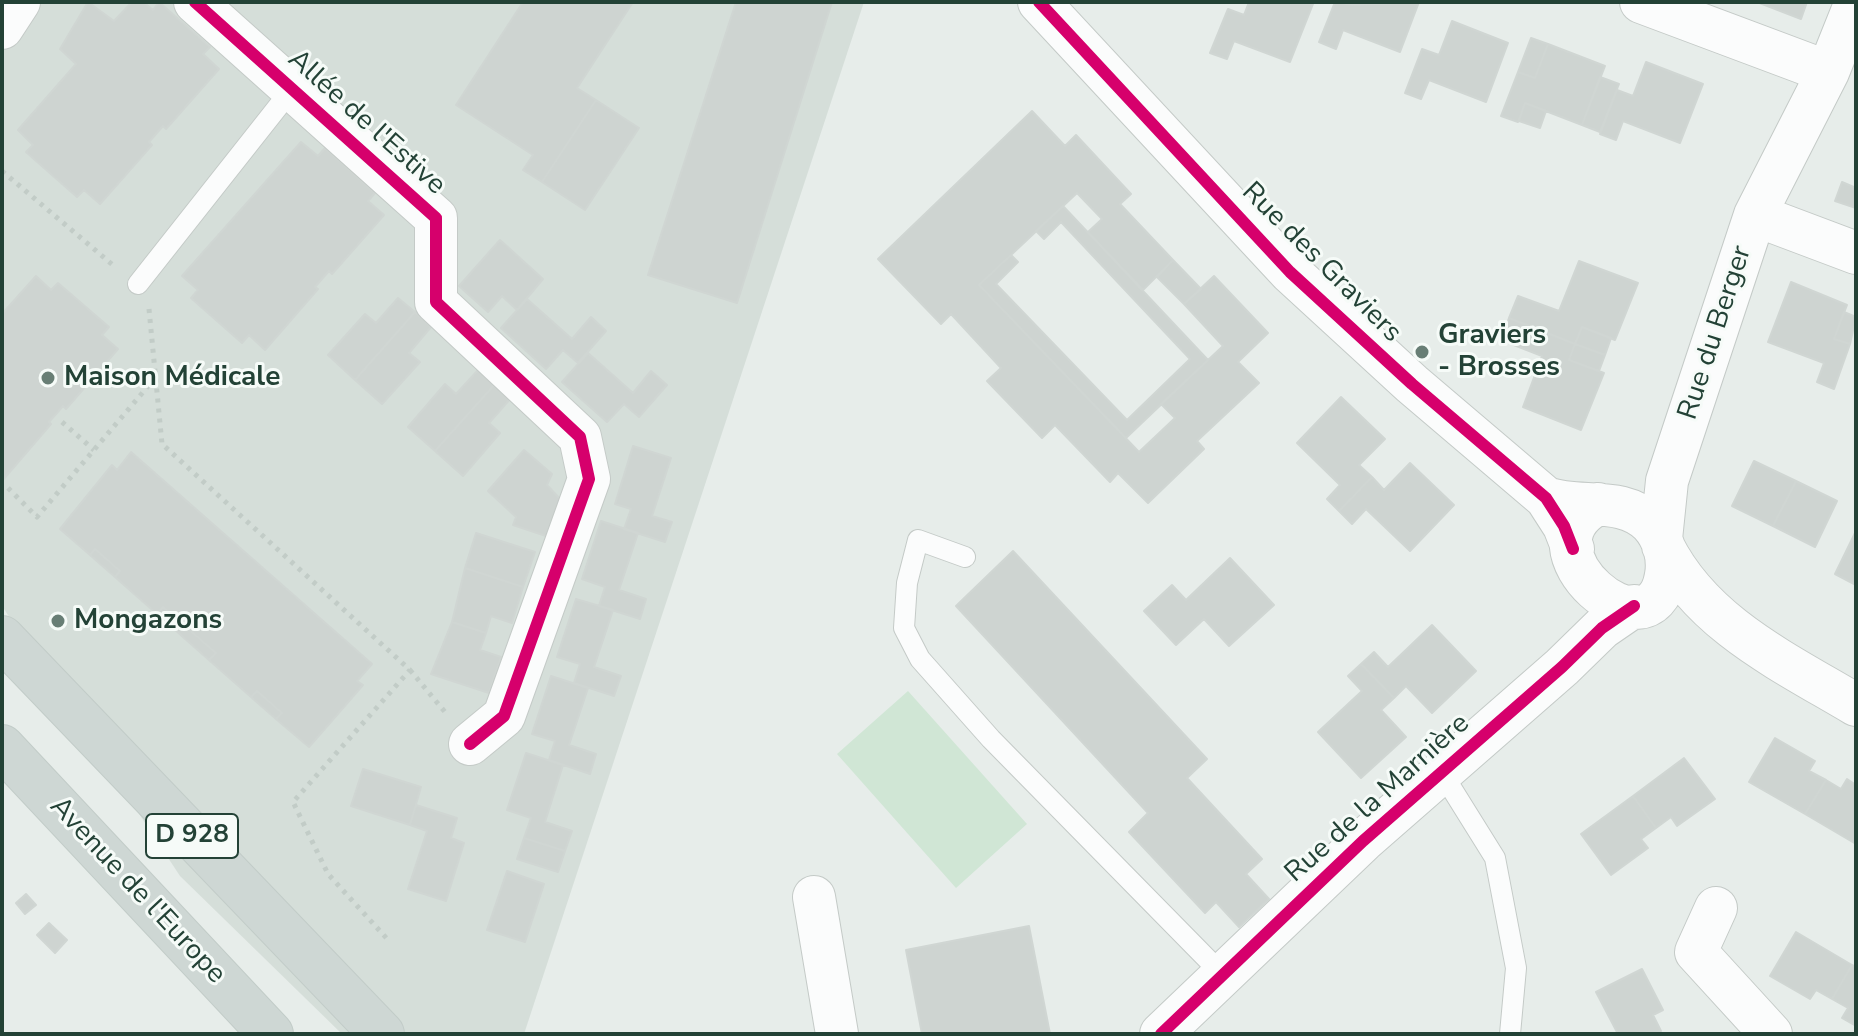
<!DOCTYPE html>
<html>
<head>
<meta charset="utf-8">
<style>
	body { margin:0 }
	#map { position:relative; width:1858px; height:1036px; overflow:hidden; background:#e7edea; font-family:"Nunito Sans",sans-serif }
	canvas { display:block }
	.frame { position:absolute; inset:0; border:4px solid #234236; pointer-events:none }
</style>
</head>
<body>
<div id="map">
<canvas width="1858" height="1036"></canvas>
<div class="frame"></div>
</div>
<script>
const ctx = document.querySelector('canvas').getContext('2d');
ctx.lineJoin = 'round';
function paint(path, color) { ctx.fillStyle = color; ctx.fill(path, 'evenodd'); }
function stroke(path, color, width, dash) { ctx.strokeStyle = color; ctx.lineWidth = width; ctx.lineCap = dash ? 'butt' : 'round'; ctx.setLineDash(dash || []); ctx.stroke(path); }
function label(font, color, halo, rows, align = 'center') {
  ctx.font = font + ' "Nunito Sans",sans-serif'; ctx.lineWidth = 6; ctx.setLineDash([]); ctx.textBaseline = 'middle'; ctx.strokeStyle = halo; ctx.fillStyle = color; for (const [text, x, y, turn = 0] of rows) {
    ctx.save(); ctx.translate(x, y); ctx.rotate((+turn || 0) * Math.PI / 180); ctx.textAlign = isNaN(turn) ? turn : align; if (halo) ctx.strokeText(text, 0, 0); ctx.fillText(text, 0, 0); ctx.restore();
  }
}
paint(new Path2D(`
	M2,2H864L524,1034H342L180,876L2,606Z`), '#d5ded9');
paint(new Path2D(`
	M908,691L1027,824L956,888L837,754Z`), '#d0e6d5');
const building = new Path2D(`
	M88,2L114,21L132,2H143L153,10L159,2L210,47L203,54L219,69L166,129L163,126L149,142L152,145L100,204L84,190L77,197L26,152L33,145L18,130L76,64L60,49Z
	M523,2H633L577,88L596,100L542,182L523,170L533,155L456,105Z
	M736,2H832L737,303L648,275Z
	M1249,2L1313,4L1290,62L1234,41L1227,59L1210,53L1228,9L1244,15Z
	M1335,2L1353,5L1419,2L1400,52L1343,30L1336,49L1319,42Z
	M1757,2H1807L1801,19Z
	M1452,21L1508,43L1486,102L1429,80L1421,99L1405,93L1422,49L1439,55Z
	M1531,38L1548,44L1535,78L1518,72Z
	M1548,44L1605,66L1582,125L1525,103L1518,122L1501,116L1518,72L1535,78Z
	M1646,62L1703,84L1680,143L1623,121L1616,140L1600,134L1617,90L1633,96Z
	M1600,77L1619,84L1600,132L1582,125Z
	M596,100L639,128L585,210L542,182Z
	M1525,103L1546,111L1540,128L1519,121Z
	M1032,111L1065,146L1076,135L1131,194L1120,204L1173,260L1143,290L1088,232L1102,219L1077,193L979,285L1139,452L1175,418L1161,404L1223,346L1184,304L1214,276L1268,333L1238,362L1259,383L1197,441L1204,449L1148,503L1118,473L1110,482L1055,425L1042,438L987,381L1001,368L951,314L941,324L878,259Z
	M301,142L318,156L325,148L375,193L368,201L384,215L332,274L329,271L315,287L318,289L265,350L249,335L242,343L191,298L198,290L182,276Z
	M1842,182L1856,188V208L1835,201Z
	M1063,206L1208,360L1126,438L979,285L1011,255L1018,262L996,284L1127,420L1190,359L1061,222L1044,239L1036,231Z
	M500,240L543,279L517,310L502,296L488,312L459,286Z
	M1173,260L1201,289L1184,304L1157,277Z
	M1579,261L1638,283L1615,340L1582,327L1575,344L1509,318L1518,296L1559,311Z
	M36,276L51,290L58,283L109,327L102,335L118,349L66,409L63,406L49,422L51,424L2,481V314Z
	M1791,282L1847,305L1834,339L1850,344L1834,389L1817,382L1824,363L1768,342Z
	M398,298L415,312L355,380L328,355L365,314L376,323Z
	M527,299L572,339L591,317L606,331L578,363L563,350L546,369L501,328Z
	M415,312L431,327L409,353L420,362L382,404L355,380Z
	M1844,312L1856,317L1850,344L1834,339Z
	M1509,318L1575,344L1569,360L1604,373L1581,430L1523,407L1542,356L1501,340Z
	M1582,327L1611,338L1605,355L1575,344Z
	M1575,344L1605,355L1599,371L1569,360Z
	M588,353L633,393L651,371L667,385L639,417L624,404L607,422L562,382Z
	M479,369L495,384L435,451L408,427L445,384L456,394Z
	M495,384L511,398L489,423L500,433L463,476L435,451Z
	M1341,397L1385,439L1359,465L1372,477L1339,511L1327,499L1340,485L1297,443Z
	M633,446L671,458L652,516L672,522L665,542L624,529L631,509L615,504Z
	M524,450L552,474L547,485L561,500L549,537L513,525L516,517L488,491Z
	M131,452L372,664L357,681L363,685L309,747L276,719L282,713L257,691L251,697L209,660L216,653L163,607L157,614L115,577L120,571L95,549L90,555L60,529L112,465L117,470Z
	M1754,461L1796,481L1773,526L1732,506Z
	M1410,463L1454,505L1410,551L1366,509L1352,524L1339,511L1372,477L1384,490Z
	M1796,481L1837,501L1815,547L1773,526Z
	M601,521L638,533L619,590L646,599L640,619L599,606L605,587L582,579Z
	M1856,531V585L1835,574Z
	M476,533L535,552L523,587L465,568Z
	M95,549L120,571L115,577L90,555Z
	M1013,551L1207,759L1187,778L1262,859L1246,874L1269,899L1239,927L1216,902L1205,913L1129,832L1148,813L956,606Z
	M1230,558L1274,605L1229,646L1204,619L1176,645L1144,611L1172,585L1186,600Z
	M465,568L523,587L512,623L491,616L486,633L452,622Z
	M576,599L613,610L594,667L621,676L614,696L574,683L580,664L557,657Z
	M163,607L216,653L209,660L157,614Z
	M452,622L486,633L480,650L501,657L489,693L431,674Z
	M1432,625L1476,671L1432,713L1406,686L1394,698L1361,664L1374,652L1388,667Z
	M1361,664L1394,698L1381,710L1406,737L1361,778L1318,732L1362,691L1348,676Z
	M551,676L588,688L569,745L596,754L590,774L549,760L555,741L532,734Z
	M257,691L282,713L276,719L251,697Z
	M1775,738L1815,761L1809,771L1826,780L1805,814L1749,782Z
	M526,753L563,765L545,822L572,831L565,851L524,838L531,818L507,810Z
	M1684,758L1715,799L1677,826L1671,817L1656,828L1633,796Z
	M363,769L421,787L410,825L351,806Z
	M1847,779L1856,785V844L1805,814L1826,780L1841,789Z
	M1633,796L1656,828L1641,839L1648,848L1611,875L1581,834Z
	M416,805L457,818L451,838L464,843L446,901L408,889L427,831L410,825Z
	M524,838L565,851L558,872L517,859Z
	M507,871L544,884L525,942L487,930Z
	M26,894L36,905L25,914L16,903Z
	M49,923L67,940L55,953L37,935Z
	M1029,926L1050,1034H922L906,950Z
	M1796,932L1852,965L1832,999L1816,990L1810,999L1770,976Z
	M1852,965L1856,967V1026L1842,1018L1848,1008L1832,999Z
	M1642,969L1663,1010L1653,1015L1661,1031L1618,1034L1596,992Z`);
paint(building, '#ced4d1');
stroke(building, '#d0d6d3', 2);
const service = new Path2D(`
	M138,284L292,89
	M965,557L918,540L907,583L904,628L920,659L991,739L1223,975
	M1442,773L1495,858L1516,968L1510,1034`);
const minor = new Path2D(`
	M195,2L436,218V302L580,437L589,479L504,716L470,744
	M1039,2L1290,272L1412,384L1546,498L1564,526L1573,549
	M1641,2L1828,72
	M2,28L19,2
	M1755,215L1856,253
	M1546,498C1580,510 1623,495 1651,524C1663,537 1669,557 1666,575C1652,665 1513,547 1598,504
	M1661,539L1667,481L1755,215L1828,72L1856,2
	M1663,546C1702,624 1784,662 1856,705
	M814,897L837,1034
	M1716,908L1696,952L1771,1034
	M1161,1034L1363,841L1562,667L1602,628L1634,606`);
const primary = new Path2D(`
	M2,638L382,1034
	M2,747L271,1034`);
stroke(service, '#c4cac7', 22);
stroke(minor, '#c4cac7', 44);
stroke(primary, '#c2ccc8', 46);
stroke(new Path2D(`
	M2,171L114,266
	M149,309L162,444L410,670L293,802L328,874L390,942
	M62,422L94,450
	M8,488L37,517L155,378
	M410,670L445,712`), '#c2ccc7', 5, [4, 6]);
stroke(service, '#fbfcfc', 20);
stroke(minor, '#fbfcfc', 42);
stroke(primary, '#ced7d4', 44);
stroke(new Path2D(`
	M195,2L436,218V302L580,437L589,479L504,716L470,744
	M1039,2L1290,272L1412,384L1546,498L1564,526L1573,549
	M1161,1034L1363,841L1562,667L1602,628L1634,606`), '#d6006c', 12);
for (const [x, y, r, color] of [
	[1422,352,8,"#687e75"],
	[48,378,8,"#687e75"],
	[58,621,8,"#687e75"]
]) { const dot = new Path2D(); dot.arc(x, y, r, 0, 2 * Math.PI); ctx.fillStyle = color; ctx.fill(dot); stroke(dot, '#f6fbf8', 3); }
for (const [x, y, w] of [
	[192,836,92]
]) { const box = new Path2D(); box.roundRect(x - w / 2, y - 22, w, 44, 6); ctx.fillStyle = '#f6fbf8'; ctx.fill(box); stroke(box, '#234236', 2); }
label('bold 26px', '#234236', null, [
	["D 928",192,836]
]);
label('28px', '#234236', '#f6fbf8', [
	["Allée de l'Estive",366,123,42],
	["Rue des Graviers",1321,263,45],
	["Rue du Berger",1716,333,-72],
	["Rue de la Marnière",1378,799,-42],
	["Avenue de l'Europe",137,891,47]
]);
label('bold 28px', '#234236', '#f6fbf8', [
	["Graviers",1438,336],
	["- Brosses",1438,368],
	["Maison Médicale",64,378],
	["Mongazons",74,621]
], 'left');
</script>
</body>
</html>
